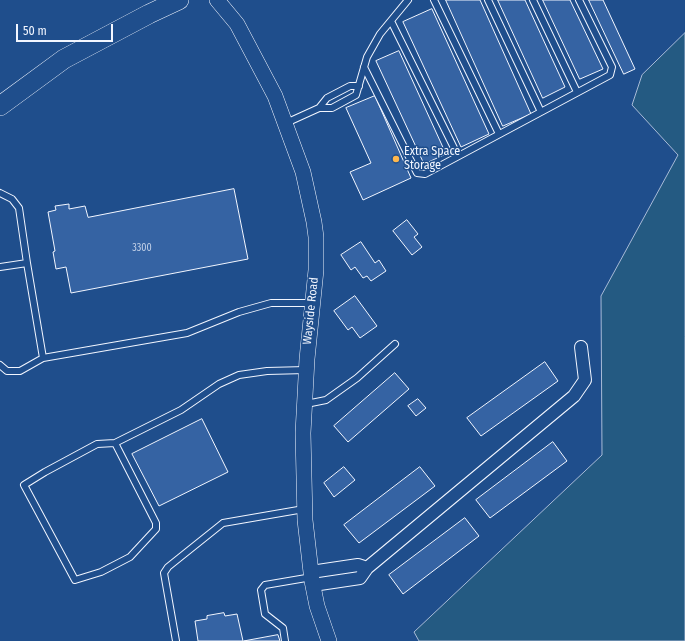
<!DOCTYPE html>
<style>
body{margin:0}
#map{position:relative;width:685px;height:641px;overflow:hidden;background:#1f4e8c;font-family:"Fira Sans Condensed",sans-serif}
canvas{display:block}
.scale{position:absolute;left:16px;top:24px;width:97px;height:18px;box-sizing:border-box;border:2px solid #f2f6ff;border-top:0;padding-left:5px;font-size:12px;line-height:14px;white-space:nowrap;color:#f2f6ff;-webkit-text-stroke:3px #1f4e8c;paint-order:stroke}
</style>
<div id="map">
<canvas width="685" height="641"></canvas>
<div class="scale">50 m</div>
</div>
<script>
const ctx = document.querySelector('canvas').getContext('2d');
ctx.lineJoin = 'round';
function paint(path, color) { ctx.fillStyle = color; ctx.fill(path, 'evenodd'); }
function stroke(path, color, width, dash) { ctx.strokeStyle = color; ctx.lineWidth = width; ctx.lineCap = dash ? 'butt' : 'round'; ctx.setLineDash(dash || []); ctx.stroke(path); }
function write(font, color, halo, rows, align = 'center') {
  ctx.font = font + ' "Fira Sans Condensed",sans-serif'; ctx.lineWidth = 3; ctx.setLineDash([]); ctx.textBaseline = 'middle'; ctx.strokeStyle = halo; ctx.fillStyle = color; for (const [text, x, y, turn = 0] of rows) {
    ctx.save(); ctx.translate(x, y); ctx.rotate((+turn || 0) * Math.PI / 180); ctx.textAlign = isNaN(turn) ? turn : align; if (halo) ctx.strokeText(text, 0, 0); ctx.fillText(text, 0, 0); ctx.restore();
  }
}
const green = new Path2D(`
 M 685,33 L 685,641 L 419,641 L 414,632 L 602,455 L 601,296 L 678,155 L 632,105 L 642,75 Z`);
paint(green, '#245a82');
stroke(green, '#a8bbd7', 1);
const building = new Path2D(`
 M 446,0 L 480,0 L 531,114 L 503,126 Z
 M 498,0 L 525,0 L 565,87 L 543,98 Z
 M 543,0 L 570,0 L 603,69 L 580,79 Z
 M 589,0 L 603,0 L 635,69 L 624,74 Z
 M 432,9 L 489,134 L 461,147 L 403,22 Z
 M 399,51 L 446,154 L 424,164 L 376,61 Z
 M 375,96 L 411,178 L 363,200 L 350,172 L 371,163 L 346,108 Z
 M 234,189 L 248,259 L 71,293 L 66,267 L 56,269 L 53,252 L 55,251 L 48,212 L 56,210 L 55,206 L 69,204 L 69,209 L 85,206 L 88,217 Z
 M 407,220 L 418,234 L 414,237 L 422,247 L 412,255 L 393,231 Z
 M 361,242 L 375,263 L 379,260 L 386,271 L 371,281 L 367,276 L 363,278 L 355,267 L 351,270 L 341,255 Z
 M 355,296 L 377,326 L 360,338 L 352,327 L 348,330 L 334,311 Z
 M 545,362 L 558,381 L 481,436 L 467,418 Z
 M 395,373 L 409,389 L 348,442 L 334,426 Z
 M 418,399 L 426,408 L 416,416 L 408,406 Z
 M 202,419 L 228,472 L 159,506 L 132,454 Z
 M 553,442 L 567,461 L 490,518 L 476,500 Z
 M 344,467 L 355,480 L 334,497 L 324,483 Z
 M 420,467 L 435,486 L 359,543 L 344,525 Z
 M 465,518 L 479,536 L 403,594 L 389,575 Z
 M 224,613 L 225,616 L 237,614 L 243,641 L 198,641 L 195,621 L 207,619 L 207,616 Z
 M 278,635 L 280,641 L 244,641 Z`);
paint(building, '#3563a3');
stroke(building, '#f2f6ff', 1);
const service = new Path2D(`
 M 434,0 L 499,134
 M 488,0 L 541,112
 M 533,0 L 577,92
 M 391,21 L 458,156
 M 364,67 L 417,173 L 425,174 L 610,75 L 612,67 L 579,0
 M 319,108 L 332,108 L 356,95 L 367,57 L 380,34 L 408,0
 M 286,123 L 319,108 L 327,98 L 350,86 L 359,86
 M 0,193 L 12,199 L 19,208 L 27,263
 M 0,267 L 27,263 L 43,358 L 187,333 L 239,312 L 271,303 L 312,303
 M 0,365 L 7,371 L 20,371 L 43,358
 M 306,404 L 326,400 L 357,378 L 395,344
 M 115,443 L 156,523 L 156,529 L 130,557 L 101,572 L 75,580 L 24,485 L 45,472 L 97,444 L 115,443 L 181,410 L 219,384 L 239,375 L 267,371 L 306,370
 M 176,641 L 164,573 L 168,567 L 223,523 L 304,509
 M 285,641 L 283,628 L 265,614 L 261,590 L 265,585 L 312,577`);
const minor = new Path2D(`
 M 367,568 L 574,396 L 585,380 L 581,347
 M 311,572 L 358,565 L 367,568 L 360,578 L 313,585`);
const tertiary = new Path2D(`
 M 217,0 L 237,24 L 275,96 L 303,172 L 314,222 L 316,237 L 316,270 L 307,359 L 303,433 L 305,520 L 312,581 L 317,606 L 329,641`);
const trunk = new Path2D(`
 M 0,106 L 64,59 L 149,14 L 179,0`);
stroke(service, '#f2f6ff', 8);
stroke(minor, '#f2f6ff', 14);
stroke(tertiary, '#f2f6ff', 16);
stroke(trunk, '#f2f6ff', 20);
stroke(service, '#1f4e8c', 6);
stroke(minor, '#1f4e8c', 12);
stroke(tertiary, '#1f4e8c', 15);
stroke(trunk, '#1f4e8c', 19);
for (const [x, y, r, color] of [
 [396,159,4,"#ffb74d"]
]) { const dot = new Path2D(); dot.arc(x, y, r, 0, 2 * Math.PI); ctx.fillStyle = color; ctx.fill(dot); stroke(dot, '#1f4e8c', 1.5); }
write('10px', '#c3d1e8', null, [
 ["3300",142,248]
]);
write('12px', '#f2f6ff', '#1f4e8c', [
 ["Extra Space",404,152],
 ["Storage",404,166]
], 'left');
write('12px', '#f2f6ff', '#1f4e8c', [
 ["Wayside Road",311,311,-84]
]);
</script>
